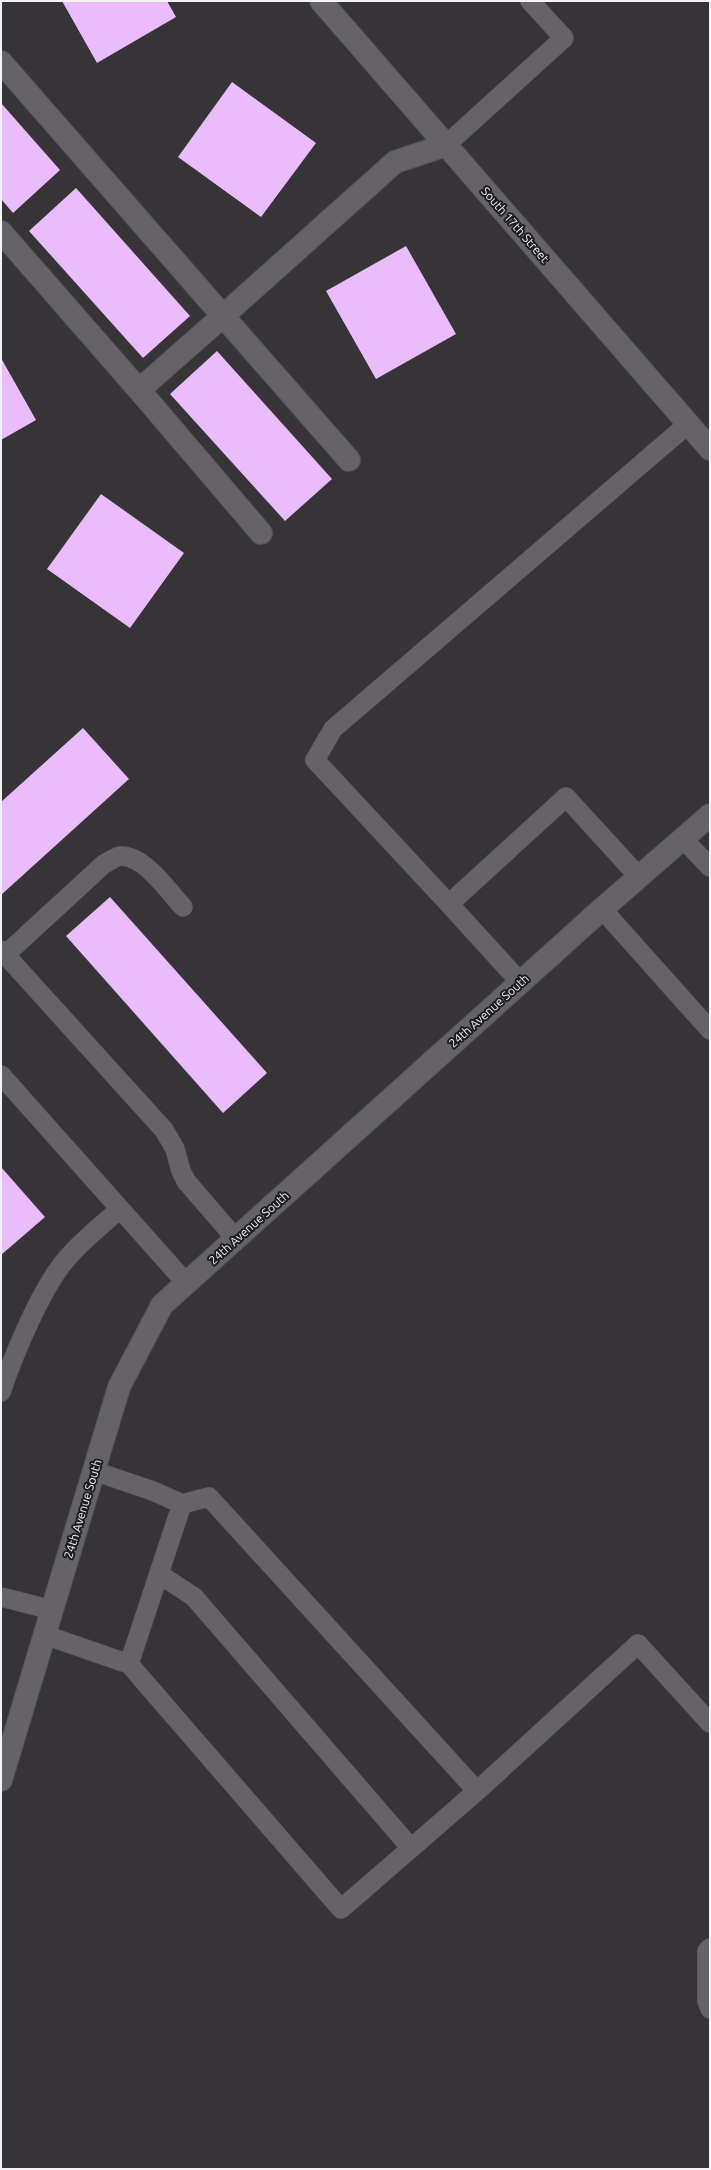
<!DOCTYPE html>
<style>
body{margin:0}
#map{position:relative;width:711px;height:2170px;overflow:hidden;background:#363437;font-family:Ubuntu,sans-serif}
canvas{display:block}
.frame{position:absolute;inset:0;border:2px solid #f4f3f5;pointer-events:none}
</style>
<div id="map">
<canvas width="711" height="2170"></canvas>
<div class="frame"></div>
</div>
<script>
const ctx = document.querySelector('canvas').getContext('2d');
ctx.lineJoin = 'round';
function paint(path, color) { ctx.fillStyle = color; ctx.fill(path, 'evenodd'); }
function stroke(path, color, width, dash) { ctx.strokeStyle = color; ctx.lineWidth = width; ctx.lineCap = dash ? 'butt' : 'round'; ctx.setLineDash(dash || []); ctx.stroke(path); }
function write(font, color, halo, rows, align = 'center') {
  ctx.font = font + ' Ubuntu,sans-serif'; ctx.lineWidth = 4; ctx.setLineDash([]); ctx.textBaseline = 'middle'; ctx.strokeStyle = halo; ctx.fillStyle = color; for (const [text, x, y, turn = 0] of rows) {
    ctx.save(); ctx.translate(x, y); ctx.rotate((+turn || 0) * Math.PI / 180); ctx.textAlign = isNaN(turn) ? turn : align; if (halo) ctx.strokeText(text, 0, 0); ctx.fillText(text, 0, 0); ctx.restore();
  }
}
paint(new Path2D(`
 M 62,1 L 167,1 L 176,17 L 97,63 Z
 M 232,82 L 316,143 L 261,217 L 178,157 Z
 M 1,103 L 60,170 L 13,213 L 1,199 Z
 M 76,188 L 190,316 L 143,358 L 29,231 Z
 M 406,246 L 456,334 L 376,379 L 326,291 Z
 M 217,351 L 332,479 L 285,521 L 170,394 Z
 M 1,358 L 36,420 L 1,440 Z
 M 101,494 L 184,553 L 130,628 L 47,569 Z
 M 83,728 L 129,779 L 1,895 L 1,802 Z
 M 110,897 L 267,1073 L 223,1113 L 66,936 Z
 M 1,1167 L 45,1217 L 1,1255 Z`), '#eabcfb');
const lane = new Path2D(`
 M 446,145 L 564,38 L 530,1
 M 683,839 L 710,867
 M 639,877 L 566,797 L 449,904 L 315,760 L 333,729 L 688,424
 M 449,904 L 521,983
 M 602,909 L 710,1030
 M 1,950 L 164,1130 L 175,1149 L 181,1171 L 186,1181 L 236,1239
 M 5,955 L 104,864 C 109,862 116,856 121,856 C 145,856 168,891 183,907
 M 1,1075 L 187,1284
 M 1,1392 C 14,1354 43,1283 70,1255 C 85,1238 103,1224 120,1209
 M 159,1574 L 194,1597 L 411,1848
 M 1,1597 L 52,1610
 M 45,1635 L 129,1664 L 341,1909 L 477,1791 L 209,1497 L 182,1504 L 153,1491 L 94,1471
 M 129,1664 L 182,1504
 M 477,1791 L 638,1644 L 710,1723
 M 710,1948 L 707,1951 L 707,2001 L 710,2009`);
const street = new Path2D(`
 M 321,1 L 710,449
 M 1,62 L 223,316 L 139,390 L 261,533
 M 1,232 L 139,390
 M 349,460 L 223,316 L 395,162 L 446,145
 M 1,1780 L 119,1387 L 162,1305 L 602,909 L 710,815`);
stroke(lane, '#515052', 20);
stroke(street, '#515052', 24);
stroke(lane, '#656366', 19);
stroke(street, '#656366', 22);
write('12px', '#f4f3f5', '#1d1c1e', [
 ["South 17th Street",515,225,49],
 ["24th Avenue South",489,1011,-42],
 ["24th Avenue South",249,1228,-42],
 ["24th Avenue South",83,1509,-73]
]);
</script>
